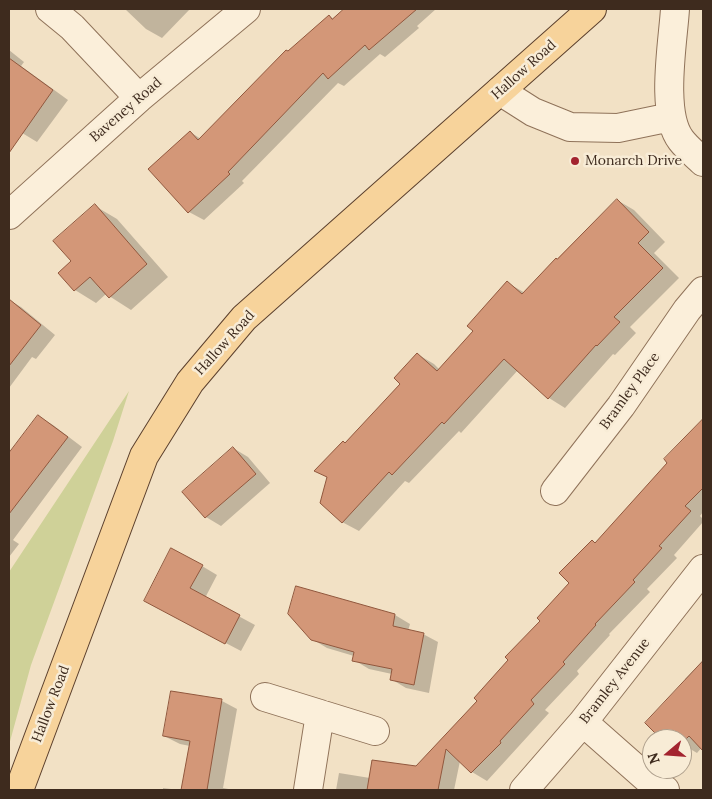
<!DOCTYPE html>
<style>
body{margin:0}
#map{position:relative;width:712px;height:799px;overflow:hidden;background:#f2e1c5;font-family:Lora,serif}
canvas{display:block}
.frame{position:absolute;inset:0;border:10px solid #3e2b1e;pointer-events:none}
.north{position:absolute;left:642px;top:729px;width:50px;height:50px;box-sizing:border-box;background:#f8ecd6;border:1px solid #ae9f8c;border-radius:50%;rotate:252deg;font-size:14px;font-weight:700;line-height:20px;text-align:center;color:#3e2b1e}
.north::after{content:'';display:block;margin:auto;width:18px;height:22px;background:#a3242f;clip-path:polygon(50% 0,100% 100%,50% 72%,0 100%)}
</style>
<div id="map">
<canvas width="712" height="799"></canvas>
<div class="frame"></div>
<div class="north">N</div>
</div>
<script>
const ctx = document.querySelector('canvas').getContext('2d');
ctx.lineJoin = 'round';
function paint(path, color) { ctx.fillStyle = color; ctx.fill(path, 'evenodd'); }
function stroke(path, color, width, dash) { ctx.strokeStyle = color; ctx.lineWidth = width; ctx.lineCap = dash ? 'butt' : 'round'; ctx.setLineDash(dash || []); ctx.stroke(path); }
function write(font, color, halo, rows, align = 'center') {
  ctx.font = font + ' Lora,serif'; ctx.lineWidth = 5; ctx.setLineDash([]); ctx.textBaseline = 'middle'; ctx.strokeStyle = halo; ctx.fillStyle = color; for (const [text, x, y, turn = 0] of rows) {
    ctx.save(); ctx.translate(x, y); ctx.rotate((+turn || 0) * Math.PI / 180); ctx.textAlign = isNaN(turn) ? turn : align; if (halo) ctx.strokeText(text, 0, 0); ctx.fillText(text, 0, 0); ctx.restore();
  }
}
paint(new Path2D(`
 M 129,391 L 113,441 L 31,665 L 9,745 L 9,572 Z`), '#cfd198');
paint(new Path2D(`
 M 125,9 L 190,9 L 162,38 L 146,29 Z
 M 346,9 L 436,9 L 417,26 L 419,28 L 385,57 L 380,54 L 344,86 L 338,83 L 242,181 L 244,183 L 204,220 L 189,212 L 190,132 L 201,139 L 289,53 L 329,16 L 334,19 Z
 M 9,50 L 24,62 L 21,66 L 68,100 L 37,142 L 9,125 Z
 M 617,200 L 634,210 L 665,242 L 654,253 L 679,278 L 630,327 L 636,333 L 615,355 L 613,354 L 565,408 L 549,398 L 518,370 L 461,433 L 459,431 L 409,483 L 405,481 L 359,531 L 342,522 L 328,478 L 316,471 L 345,444 L 402,384 L 417,354 L 434,364 L 440,370 L 475,331 L 508,283 L 525,293 Z
 M 95,206 L 117,219 L 168,277 L 131,310 L 106,294 L 96,303 L 75,290 L 73,261 Z
 M 9,300 L 21,307 L 55,335 L 36,359 L 32,357 L 9,388 Z
 M 38,416 L 53,425 L 82,447 L 13,540 L 19,544 L 9,557 L 9,463 L 11,460 L 9,456 Z
 M 703,421 L 703,512 L 700,516 L 703,519 L 703,522 L 674,555 L 677,558 L 647,589 L 650,592 L 609,634 L 610,635 L 577,671 L 579,674 L 545,710 L 549,713 L 487,781 L 472,772 L 460,761 L 454,790 L 336,790 L 339,773 L 370,778 L 416,767 L 479,701 L 571,582 L 596,544 L 669,463 L 665,459 Z
 M 233,448 L 248,457 L 270,483 L 221,526 L 206,517 L 184,492 Z
 M 202,566 L 217,575 L 205,598 L 255,625 L 241,651 L 161,609 Z
 M 395,615 L 410,624 L 408,631 L 423,634 L 438,642 L 429,693 L 406,688 L 391,679 L 392,674 L 369,669 L 354,660 L 354,656 L 327,648 L 312,639 Z
 M 703,661 L 703,746 L 697,753 L 682,744 L 682,739 L 664,739 L 686,681 L 685,679 Z
 M 222,701 L 237,709 L 223,788 L 234,790 L 182,790 L 190,746 L 180,744 L 164,736 Z
 M 163,788 L 179,790 L 163,790 Z`), '#0003');
const building = new Path2D(`
 M 344,9 L 417,9 L 369,50 L 365,45 L 328,79 L 323,73 L 228,172 L 230,174 L 188,213 L 148,169 L 190,131 L 198,140 L 286,50 L 288,51 L 329,15 L 332,19 Z
 M 9,58 L 53,90 L 9,153 Z
 M 617,199 L 649,232 L 638,243 L 663,268 L 614,317 L 620,322 L 597,346 L 596,345 L 548,399 L 504,359 L 444,424 L 442,422 L 392,475 L 389,472 L 342,523 L 320,503 L 327,477 L 314,471 L 343,441 L 345,443 L 400,384 L 394,378 L 417,353 L 437,371 L 473,331 L 467,326 L 507,281 L 522,294 L 556,258 L 557,259 Z
 M 95,204 L 147,264 L 109,298 L 90,277 L 74,291 L 58,273 L 71,261 L 53,241 Z
 M 9,299 L 41,325 L 9,366 Z
 M 38,415 L 68,437 L 9,514 L 9,453 Z
 M 703,419 L 703,488 L 685,506 L 691,511 L 659,546 L 662,548 L 633,580 L 635,582 L 595,624 L 596,625 L 563,662 L 565,664 L 531,700 L 534,704 L 500,741 L 501,743 L 471,773 L 446,749 L 438,790 L 367,790 L 372,760 L 416,766 L 477,701 L 474,698 L 508,660 L 505,657 L 540,621 L 537,618 L 569,583 L 559,573 L 592,540 L 595,543 L 667,463 L 664,459 Z
 M 233,447 L 256,474 L 205,518 L 182,492 Z
 M 171,548 L 203,565 L 190,588 L 240,615 L 225,644 L 144,601 Z
 M 296,586 L 395,614 L 393,626 L 424,633 L 414,685 L 390,680 L 392,669 L 352,661 L 354,652 L 311,640 L 288,614 Z
 M 703,661 L 703,751 L 689,736 L 686,739 L 661,739 L 645,723 Z
 M 171,691 L 222,699 L 207,790 L 181,790 L 190,741 L 163,736 Z`);
paint(building, '#d39778');
stroke(building, '#90573d', 1);
const minor = new Path2D(`
 M 50,9 L 72,27 L 139,98
 M 675,9 C 673,42 660,113 681,140 C 687,148 696,155 703,162
 M 500,91 L 533,112 L 570,127 L 618,128 L 671,117
 M 9,215 L 139,98 L 246,9
 M 555,491 L 621,406 L 687,310 L 703,291
 M 265,697 L 375,731
 M 583,722 L 651,782 L 665,790
 M 308,790 L 320,714
 M 524,790 L 583,722 L 703,569`);
const major = new Path2D(`
 M 19,790 L 144,456 L 190,382 L 244,318 L 592,9`);
stroke(minor, '#8f7259', 30);
stroke(major, '#5c402d', 30);
stroke(minor, '#fbefda', 28);
stroke(major, '#f7d39b', 28);
for (const [x, y, r, color] of [
 [575,161,5,"#a3242f"]
]) { const dot = new Path2D(); dot.arc(x, y, r, 0, 2 * Math.PI); ctx.fillStyle = color; ctx.fill(dot); stroke(dot, '#f8ecd6', 2); }
write('14px', '#3e2b1e', '#f8ecd6', [
 ["Hallow Road",524,70,-42],
 ["Baveney Road",126,110,-41],
 ["Hallow Road",225,343,-48],
 ["Bramley Place",630,391,-54],
 ["Bramley Avenue",615,681,-52],
 ["Hallow Road",51,704,-69]
]);
write('14px', '#3e2b1e', '#f8ecd6', [
 ["Monarch Drive",585,161]
], 'left');
</script>
